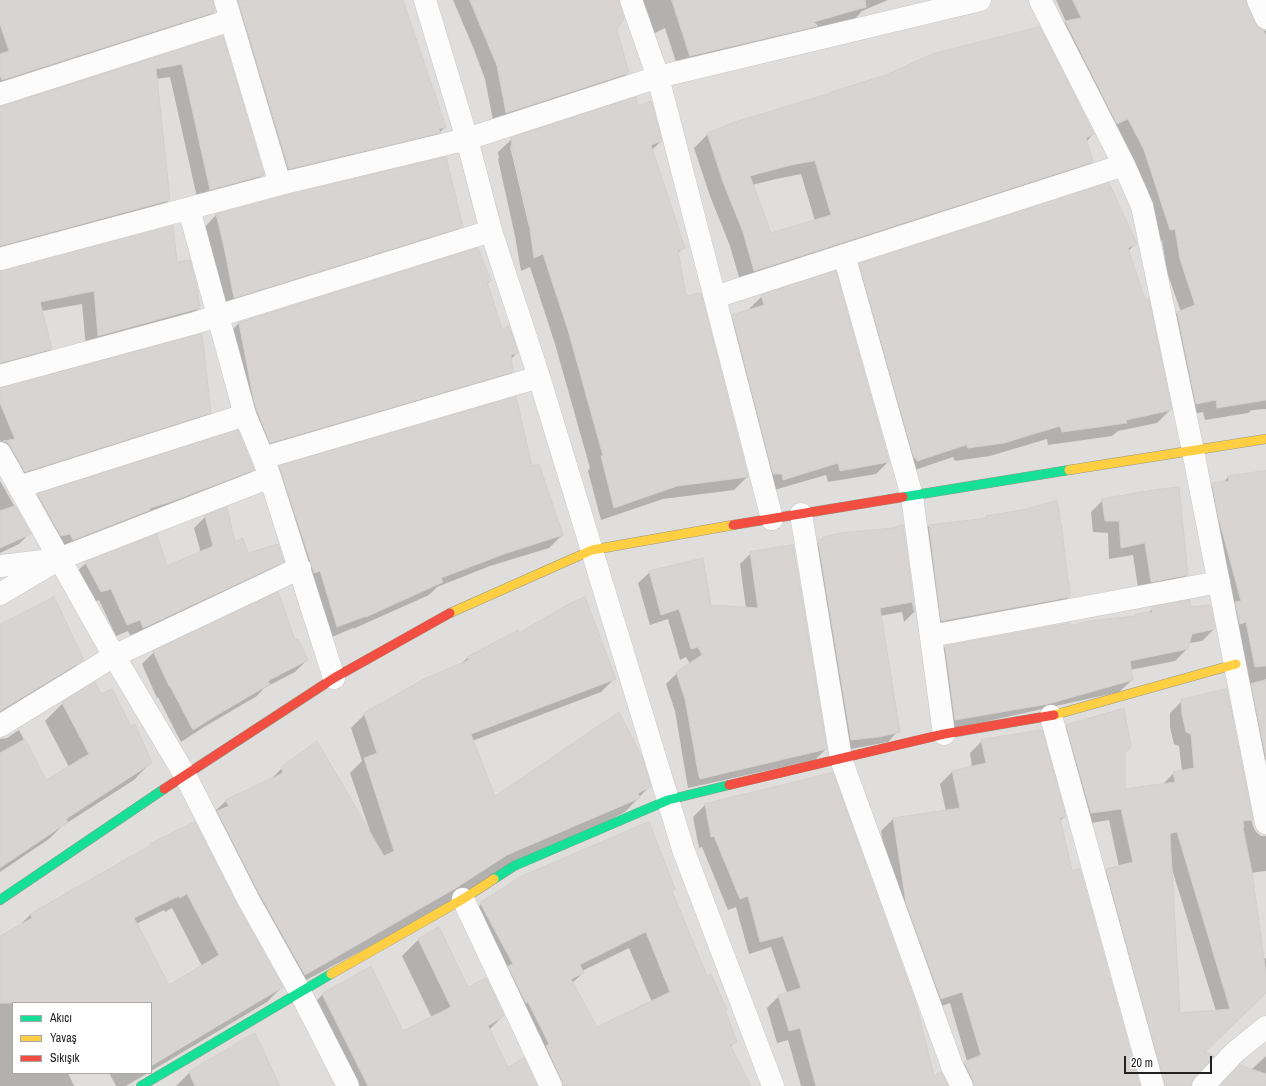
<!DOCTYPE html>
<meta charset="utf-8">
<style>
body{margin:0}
#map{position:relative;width:1266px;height:1086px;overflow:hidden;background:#f0eeeb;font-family:"Archivo Narrow",sans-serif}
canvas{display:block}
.legend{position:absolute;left:12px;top:1002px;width:140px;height:72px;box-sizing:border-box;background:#fff;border:1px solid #a7a7a7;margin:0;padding:5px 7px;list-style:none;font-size:12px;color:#222}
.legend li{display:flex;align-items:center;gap:8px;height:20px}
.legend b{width:20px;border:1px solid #a7a7a7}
.scale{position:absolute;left:1124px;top:1056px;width:88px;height:18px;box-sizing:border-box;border:2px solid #222;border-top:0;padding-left:5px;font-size:12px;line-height:14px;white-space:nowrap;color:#222;-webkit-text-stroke:3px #fff;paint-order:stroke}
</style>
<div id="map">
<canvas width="1266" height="1086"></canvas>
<ul class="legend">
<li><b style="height:5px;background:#16e098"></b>Akıcı</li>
<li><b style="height:5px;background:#ffcf43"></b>Yavaş</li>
<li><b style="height:5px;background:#f24e42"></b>Sıkışık</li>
</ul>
<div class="scale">20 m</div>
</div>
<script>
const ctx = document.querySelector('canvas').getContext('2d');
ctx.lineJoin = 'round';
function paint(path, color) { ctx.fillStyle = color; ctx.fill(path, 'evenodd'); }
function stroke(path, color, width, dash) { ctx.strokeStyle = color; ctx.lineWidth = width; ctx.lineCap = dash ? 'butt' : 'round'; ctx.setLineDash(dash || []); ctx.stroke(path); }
paint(new Path2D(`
 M 0,0 L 1266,0 L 1266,1086 L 0,1086 ZM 13,1003 L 151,1003 L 151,1073 L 13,1073 Z`), '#dfdedc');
paint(new Path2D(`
 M 0,0 L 402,0 L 445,127 L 432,140 L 276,181 L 221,3 L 214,0 L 212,0 L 214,12 L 202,24 L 0,89 Z
 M 453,0 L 619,0 L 616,30 L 628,73 L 616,85 L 494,125 L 485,79 L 473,47 Z
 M 641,0 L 888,0 L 862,11 L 855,19 L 678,68 L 665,28 L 651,35 Z
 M 1056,0 L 1245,0 L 1246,5 L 1258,29 L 1266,31 L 1266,409 L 1252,410 L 1248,413 L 1205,420 L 1203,412 L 1184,416 L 1165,325 L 1177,313 L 1181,312 L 1167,272 L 1162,240 L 1158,242 L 1053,35 L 1066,22 Z
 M 222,37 L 263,175 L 250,188 L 198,202 L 170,77 L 156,79 L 169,200 L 156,213 L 0,255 L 0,107 Z
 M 638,107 L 661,141 L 652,150 L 683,248 L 677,254 L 685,297 L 747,477 L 734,490 L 663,499 L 601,520 L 588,471 L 590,468 L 555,344 L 530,267 L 521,271 L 515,236 L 498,159 L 499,158 L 498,152 L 512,139 ZM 510,146 L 512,146 L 531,227 L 529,227 Z
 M 708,134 L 1093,134 L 1086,142 L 1092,162 L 1078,175 L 741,284 L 730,246 L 710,196 L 694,148 ZM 801,174 L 815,221 L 770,234 L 752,185 L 776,179 Z
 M 283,197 L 461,226 L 447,241 L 219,312 L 202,230 L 216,215 Z
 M 1136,244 L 1128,251 L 1171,409 L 1157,423 L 1118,431 L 1112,436 L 1048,445 L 1047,439 L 990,456 L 955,461 L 953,457 L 903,474 L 847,278 L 860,264 Z
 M 477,249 L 490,281 L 487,284 L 501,330 L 517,353 L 511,359 L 512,371 L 501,382 L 259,453 L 228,334 L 239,323 Z
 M 176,263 L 199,308 L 186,321 L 86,348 L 82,304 L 42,311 L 51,349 L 38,361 L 0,372 L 0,272 Z
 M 762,296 L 888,462 L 876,474 L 828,482 L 826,475 L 771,491 L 721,328 L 733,316 L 750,311 L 750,308 Z
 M 0,389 L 210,412 L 199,423 L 14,482 L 0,440 Z
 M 280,467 L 531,468 L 562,535 L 549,548 L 490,566 L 437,587 L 429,595 L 353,629 L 353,628 L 325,640 L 267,480 Z
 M 253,470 L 241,482 L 61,551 L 26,507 L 38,495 Z
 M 1266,472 L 1266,760 L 1253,763 L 1201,496 L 1213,484 L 1223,483 L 1228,477 Z
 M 0,481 L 30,533 L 19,544 L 0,553 Z
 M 1103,500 L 1187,575 L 1175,587 L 1139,594 L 1133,555 L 1109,559 L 1108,533 L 1093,532 L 1091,512 Z
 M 205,517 L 247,554 L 283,562 L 271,573 L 132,639 L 128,631 L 116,636 L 99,600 L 90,603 L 74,574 L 86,563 L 166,568 L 201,553 L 194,528 Z
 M 987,517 L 1069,597 L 1058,608 L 931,631 L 918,537 L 929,526 L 984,519 Z
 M 902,527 L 914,612 L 904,622 L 902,612 L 880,616 L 898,731 L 888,742 L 840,751 L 808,552 L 823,538 Z
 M 751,553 L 826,749 L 815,760 L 688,788 L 675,711 L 666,684 L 677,673 L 690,664 L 686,657 L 680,660 L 668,619 L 650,625 L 638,583 L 650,572 L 710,606 L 746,609 L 740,564 Z
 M 1153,608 L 1190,608 L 1214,629 L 1202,641 L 1189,643 L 1187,649 L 1175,661 L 1130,670 L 1132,680 L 1119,692 L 943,731 L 933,659 L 945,647 L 1133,618 L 1135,615 L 1147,614 Z
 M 0,627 L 83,659 L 65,677 L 0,717 Z
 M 517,631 L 518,635 L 615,678 L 601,692 L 472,741 L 494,798 L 650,786 L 625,812 L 291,988 L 212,814 L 226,801 L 270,780 L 282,768 L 370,831 L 350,773 L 362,761 L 351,728 L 365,714 L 460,665 L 467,658 Z
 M 294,641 L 307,660 L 295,672 L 264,688 L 257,696 L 204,727 L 181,742 L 158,697 L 157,698 L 142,664 L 154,652 Z
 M 95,684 L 100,696 L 130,728 L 151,762 L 134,780 L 62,826 L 49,839 L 0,872 L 0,739 L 7,738 L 19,730 L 46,782 L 69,767 L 45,721 L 62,704 Z
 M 1182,701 L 1249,808 L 1253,826 L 1256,832 L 1261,836 L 1266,836 L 1266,871 L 1250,873 L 1263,960 L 1266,958 L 1266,992 L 1203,1053 L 1190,1086 L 1151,1086 L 1095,882 L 1107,870 L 1119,867 L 1109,820 L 1079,825 L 1055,738 L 1067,726 L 1124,753 L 1124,791 L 1162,785 L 1174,773 L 1182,771 L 1179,746 L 1174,744 L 1170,727 L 1170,713 ZM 1171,866 L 1216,1011 L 1179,1014 Z
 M 982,741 L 1065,816 L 1060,821 L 1071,873 L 1139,1086 L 958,1086 L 953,1075 L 967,1061 L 950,1003 L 929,1011 L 895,915 L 881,831 L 893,819 L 946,811 L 940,784 L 952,772 L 972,767 L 970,753 Z
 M 705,805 L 934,1077 L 947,1086 L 801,1086 L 788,1040 L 777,1043 L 767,1008 L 779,996 L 787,993 L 771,947 L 749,954 L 736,907 L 728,910 L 702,847 L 699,848 L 693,817 Z
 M 151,845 L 236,905 L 282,987 L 267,1002 L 151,1071 L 151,1003 L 13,1003 L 13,1073 L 68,1073 L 74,1086 L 0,1086 L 0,937 L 19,926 L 30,915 L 147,849 ZM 172,908 L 202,966 L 169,987 L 136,924 L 164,910 L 165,912 Z
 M 674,889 L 671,892 L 707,977 L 726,1009 L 724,1011 L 736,1041 L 730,1047 L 747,1086 L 541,1086 L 465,920 L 481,904 ZM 629,948 L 652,1002 L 596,1029 L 572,983 L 583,973 L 582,971 Z
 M 438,929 L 468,988 L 503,1016 L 489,1030 L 508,1068 L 536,1086 L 344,1086 L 307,1011 L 323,994 L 403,1032 L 432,1018 L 402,956 L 418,940 Z
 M 255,1034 L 279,1086 L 176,1086 L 189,1073 Z
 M 1266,1056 L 1266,1086 L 1221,1086 L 1251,1070 Z
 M 109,1073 L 148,1073 L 126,1086 L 116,1086 Z`), '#0003');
const building = new Path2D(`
 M 0,0 L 213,0 L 215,12 L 2,80 L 0,75 L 0,54 L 9,51 L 0,24 Z
 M 238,0 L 403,0 L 446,127 L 439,129 L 440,133 L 289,169 Z
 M 470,0 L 619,0 L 624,19 L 617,30 L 629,73 L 506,113 L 497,66 Z
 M 672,0 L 865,0 L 866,7 L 814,22 L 818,26 L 690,56 Z
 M 1073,0 L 1246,0 L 1247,5 L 1255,23 L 1258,28 L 1263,30 L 1266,36 L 1266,400 L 1217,408 L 1216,400 L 1196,404 L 1177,312 L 1195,305 L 1180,259 L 1175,229 L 1170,230 L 1144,150 L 1128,119 L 1117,124 L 1065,21 L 1081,18 Z
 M 1040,27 L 1094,134 L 1086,138 L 1093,162 L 754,271 L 743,232 L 723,182 L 707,133 L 735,122 L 831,93 L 831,92 L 886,75 L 932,54 ZM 815,161 L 831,215 L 771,233 L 750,176 L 791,165 Z
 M 223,36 L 264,175 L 210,190 L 182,64 L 156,69 L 170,200 L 0,246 L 0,107 Z
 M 636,97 L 638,106 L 651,101 L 662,141 L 651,145 L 685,248 L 678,251 L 686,296 L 701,293 L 748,477 L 677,486 L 614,508 L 601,456 L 603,456 L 568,330 L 543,254 L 534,258 L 529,222 L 511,145 L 512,144 L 511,138 Z
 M 446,157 L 463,227 L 234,298 L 224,247 L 216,214 L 283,196 Z
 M 1109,183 L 1137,244 L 1128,248 L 1145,299 L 1149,299 L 1172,410 L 1126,420 L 1127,423 L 1062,432 L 1060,426 L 1004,443 L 968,448 L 966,445 L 917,461 L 915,457 L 914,458 L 859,264 Z
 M 173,226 L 177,262 L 190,260 L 197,288 L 200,308 L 98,336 L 94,291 L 40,302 L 52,349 L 0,363 L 0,271 Z
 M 478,248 L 491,281 L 487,282 L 502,329 L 509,326 L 518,353 L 511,355 L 513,372 L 270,443 L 257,411 L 253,397 L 239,323 Z
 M 836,271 L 889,462 L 840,471 L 838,463 L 783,480 L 782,474 L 773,474 L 732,315 L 764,305 L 761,295 Z
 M 202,334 L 211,413 L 25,472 L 11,447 L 7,442 L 3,441 L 15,439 L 0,403 L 0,388 Z
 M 516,397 L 532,466 L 539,464 L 563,535 L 504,554 L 441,578 L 443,582 L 366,617 L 366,616 L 337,627 L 320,571 L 314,573 L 311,563 L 279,466 Z
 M 238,430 L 254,470 L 170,502 L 150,508 L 150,510 L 73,540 L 70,534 L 61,536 L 37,494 Z
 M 1266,471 L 1266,666 L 1255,667 L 1246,622 L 1240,624 L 1235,602 L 1241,601 L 1218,516 L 1212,483 L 1229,481 L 1228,476 Z
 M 1179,487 L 1188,575 L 1151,582 L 1145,543 L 1121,548 L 1119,521 L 1105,521 L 1102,499 L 1141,492 Z
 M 1057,501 L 1062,530 L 1068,581 L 1069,581 L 1070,597 L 941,621 L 929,525 L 987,518 L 986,516 L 1022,510 Z
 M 15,506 L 31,534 L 0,548 L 0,511 Z
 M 227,507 L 235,542 L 243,538 L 248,553 L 278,544 L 284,562 L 143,628 L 140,620 L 127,625 L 111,589 L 101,592 L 85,562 L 157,534 L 167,566 L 213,546 L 205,516 Z
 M 903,525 L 915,613 L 912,602 L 880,608 L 900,732 L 879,737 L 851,740 L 818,540 L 823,539 L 823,537 L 841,533 L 893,528 Z
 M 793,545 L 827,749 L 700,779 L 700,777 L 699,777 L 685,699 L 676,672 L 702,655 L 698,647 L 691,649 L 679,609 L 661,615 L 649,571 L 703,558 L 711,605 L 758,608 L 750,552 Z
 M 278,592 L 295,640 L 298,639 L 308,660 L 268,681 L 270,684 L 217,715 L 193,730 L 170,686 L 169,686 L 153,651 Z
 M 54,597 L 84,660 L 0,711 L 0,625 Z
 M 585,597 L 616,679 L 471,734 L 495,796 L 619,712 L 643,759 L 651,787 L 638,793 L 640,798 L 507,855 L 456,888 L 305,975 L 259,893 L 217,811 L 229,806 L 225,800 L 283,773 L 281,767 L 317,741 L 384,856 L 394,851 L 364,758 L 377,753 L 364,713 L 424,679 L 469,660 L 467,657 L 518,630 L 519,633 L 567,605 Z
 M 1190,600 L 1191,607 L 1210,605 L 1215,629 L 1192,634 L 1188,649 L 1130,661 L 1133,680 L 1048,704 L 955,720 L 945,646 L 1070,623 L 1070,626 L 1089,621 L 1135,616 L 1135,614 L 1152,612 L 1152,607 Z
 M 1266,680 L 1266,758 L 1251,684 Z
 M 95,682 L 101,694 L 112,689 L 131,727 L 135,724 L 152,763 L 66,819 L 68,822 L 0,868 L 0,753 L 25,739 L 46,780 L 89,754 L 62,703 Z
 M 1227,689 L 1253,820 L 1243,821 L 1244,827 L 1243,828 L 1252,872 L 1266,973 L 1266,993 L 1205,1052 L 1214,1056 L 1194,1077 L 1191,1083 L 1191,1086 L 1165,1086 L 1106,869 L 1133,862 L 1121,809 L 1091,813 L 1066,725 L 1124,708 L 1131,747 L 1125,753 L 1125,789 L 1175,782 L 1173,772 L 1194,768 L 1191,734 L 1186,732 L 1182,714 L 1181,700 ZM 1177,832 L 1230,1009 L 1180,1013 L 1170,834 Z
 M 1042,730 L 1066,817 L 1060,818 L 1072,871 L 1080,869 L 1140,1086 L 974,1086 L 973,1080 L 964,1062 L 981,1055 L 962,992 L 941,999 L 906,903 L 893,818 L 960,808 L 952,771 L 986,763 L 981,740 Z
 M 833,773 L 917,1007 L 934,1076 L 941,1072 L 948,1086 L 816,1086 L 800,1028 L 789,1031 L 778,995 L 801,988 L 783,936 L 760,942 L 748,896 L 740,899 L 714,836 L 711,837 L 705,804 Z
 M 195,822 L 237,905 L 283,987 L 151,1066 L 151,1003 L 0,1003 L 0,936 L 32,918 L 30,914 L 151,845 L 150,844 ZM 187,894 L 219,955 L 169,985 L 134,918 L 179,896 L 180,898 Z
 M 649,822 L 675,889 L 672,891 L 707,976 L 711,974 L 727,1010 L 725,1010 L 737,1042 L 730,1045 L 751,1086 L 563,1086 L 562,1081 L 546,1046 L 549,1044 L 528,1002 L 526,1003 L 508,966 L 513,964 L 480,903 L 520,877 ZM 646,932 L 670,992 L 597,1027 L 571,979 L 584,973 L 580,965 Z
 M 439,927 L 468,987 L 486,978 L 504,1016 L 488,1026 L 508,1067 L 524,1058 L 537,1086 L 368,1086 L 322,994 L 371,966 L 403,1031 L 451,1007 L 418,939 Z
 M 255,1033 L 280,1086 L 195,1086 L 189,1072 Z
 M 1240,1065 L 1266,1074 L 1266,1086 L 1220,1086 Z`);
paint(building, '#d7d4d2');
stroke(building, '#d3d0cc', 1);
const street = new Path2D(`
 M 225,0 L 280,184
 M 425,0 L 467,139 L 491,231 L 539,377 L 683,849 L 773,1086
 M 631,0 L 658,77 L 772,519
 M 1040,0 L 1124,165 L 1142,206 L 1193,451 L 1266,823
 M 1258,0 L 1266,18
 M 0,94 L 231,20
 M 189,209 L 245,415 L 263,458 L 270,477 L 334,678
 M 844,255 L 912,496 L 944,734
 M 0,259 L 280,184 L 467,139 L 658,77 L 980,0
 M 715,297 L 1124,165
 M 0,376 L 195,323 L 491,231
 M 0,453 L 114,656 L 185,775 L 248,899 L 300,992 L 348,1086
 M 263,458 L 539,377
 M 19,487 L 245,415
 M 801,514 L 841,759 L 952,1066 L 962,1086
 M 0,566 L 52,560
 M 0,594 L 59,559 L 270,477
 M 931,636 L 1219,582
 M 1051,716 L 1153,1086
 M 0,726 L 114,656 L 300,568
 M 463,899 L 551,1086
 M 1203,1086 L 1235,1052 L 1266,1027`);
const fast = new Path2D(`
 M 903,497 L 1069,470
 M 494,879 L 514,866 L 668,800 L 729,785
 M 0,900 L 164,789
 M 141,1086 L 331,974`);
const slow = new Path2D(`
 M 1069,470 L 1266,439
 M 450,613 L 592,550 L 733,525
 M 1054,715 L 1236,664
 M 331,974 L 463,899 L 494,879`);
const jam = new Path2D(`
 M 733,525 L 903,497
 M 729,785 L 944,734 L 1054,715
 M 164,789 L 334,678 L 450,613`);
stroke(street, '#c9c8c7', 23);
stroke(fast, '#999a82', 10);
stroke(slow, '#999a82', 10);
stroke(jam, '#999a82', 10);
stroke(street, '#fdfcfc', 22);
stroke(fast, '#16e098', 9);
stroke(slow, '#ffcf43', 9);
stroke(jam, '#f24e42', 9);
</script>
